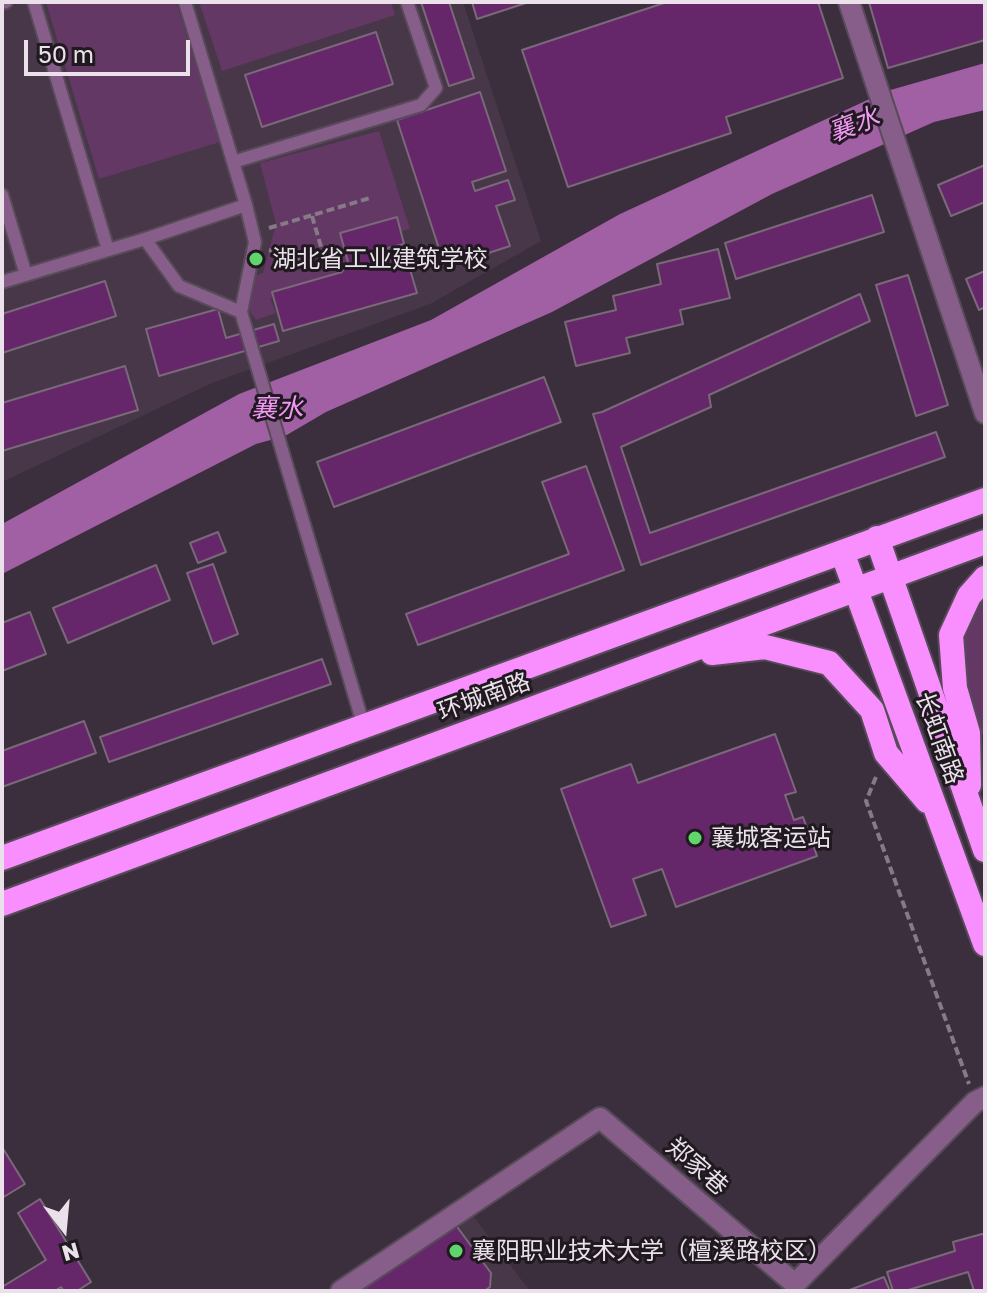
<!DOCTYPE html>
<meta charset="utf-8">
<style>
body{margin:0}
#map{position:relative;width:987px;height:1293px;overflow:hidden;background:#3c2f3d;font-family:"Golos Text",sans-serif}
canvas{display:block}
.frame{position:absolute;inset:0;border:4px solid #eae1ea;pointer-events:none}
.north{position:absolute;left:24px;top:1189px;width:80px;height:80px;-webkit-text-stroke:6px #201920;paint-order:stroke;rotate:164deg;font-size:22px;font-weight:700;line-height:32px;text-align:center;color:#eae1ea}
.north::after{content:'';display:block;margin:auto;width:28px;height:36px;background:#eae1ea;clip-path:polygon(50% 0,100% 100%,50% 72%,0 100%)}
.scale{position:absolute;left:24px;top:40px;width:166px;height:36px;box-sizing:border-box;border:4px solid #eae1ea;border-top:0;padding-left:10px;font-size:24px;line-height:28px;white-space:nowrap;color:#eae1ea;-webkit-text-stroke:6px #201920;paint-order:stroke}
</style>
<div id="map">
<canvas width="987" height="1293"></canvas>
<div class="frame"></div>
<div class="north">N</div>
<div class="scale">50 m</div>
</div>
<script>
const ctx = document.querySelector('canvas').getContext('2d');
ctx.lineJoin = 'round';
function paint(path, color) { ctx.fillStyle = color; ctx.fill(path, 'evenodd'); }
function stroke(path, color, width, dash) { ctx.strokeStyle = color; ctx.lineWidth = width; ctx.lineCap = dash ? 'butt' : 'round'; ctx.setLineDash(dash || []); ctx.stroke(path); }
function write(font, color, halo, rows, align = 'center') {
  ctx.font = font + ' "Golos Text","Noto Sans SC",sans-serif'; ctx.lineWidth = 6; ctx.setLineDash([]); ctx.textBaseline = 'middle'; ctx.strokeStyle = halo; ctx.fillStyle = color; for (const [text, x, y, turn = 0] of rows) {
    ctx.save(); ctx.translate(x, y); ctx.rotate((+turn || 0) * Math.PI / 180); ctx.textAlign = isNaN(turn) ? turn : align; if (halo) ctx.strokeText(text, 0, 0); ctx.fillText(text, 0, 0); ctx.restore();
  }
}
paint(new Path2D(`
 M 2,2 L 463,2 L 541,241 L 430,304 L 212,383 L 2,482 Z
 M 470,1212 L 530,1291 L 354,1291 Z`), '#483649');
paint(new Path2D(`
 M 46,2 L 176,2 L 220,142 L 99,179 Z
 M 199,2 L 391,2 L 395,15 L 222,71 Z
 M 379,131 L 410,229 L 350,244 L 355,261 L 345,277 L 270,298 L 276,313 L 256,320 L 237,294 L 240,281 L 263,273 L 276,224 L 260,163 Z
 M 985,578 L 985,739 L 955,688 L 969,596 Z`), '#633865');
paint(new Path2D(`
 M 985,63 L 985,110 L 934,122 L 772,194 L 552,312 L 326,412 L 285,436 L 256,444 L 2,574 L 2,524 L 239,394 L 431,320 L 620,214 L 887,91 Z`), '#a15fa4');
const building = new Path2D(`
 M 421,2 L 449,2 L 474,78 L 449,86 Z
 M 472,2 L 529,2 L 477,19 Z
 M 667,2 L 818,2 L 843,78 L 726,117 L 731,133 L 568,187 L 522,50 Z
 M 869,2 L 985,2 L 985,40 L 888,68 Z
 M 376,32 L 393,84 L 262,127 L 245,75 Z
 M 480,92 L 506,171 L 472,182 L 475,191 L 508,180 L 515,200 L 496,206 L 510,246 L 445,267 L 397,120 Z
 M 985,165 L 985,202 L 951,216 L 938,185 Z
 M 872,195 L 884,232 L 736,279 L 725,243 Z
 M 397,217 L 404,244 L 388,248 L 391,260 L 406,256 L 417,293 L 283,331 L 272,292 L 342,272 L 348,262 L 340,233 Z
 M 718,249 L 730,298 L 680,310 L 683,324 L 626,338 L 630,353 L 576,366 L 565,322 L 616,310 L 613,296 L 661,284 L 657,264 Z
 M 985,271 L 985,307 L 979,310 L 966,279 Z
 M 908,275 L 948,405 L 916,416 L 876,285 Z
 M 105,281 L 116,316 L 2,353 L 2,314 Z
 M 860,294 L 870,321 L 709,395 L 711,407 L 621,447 L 650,533 L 936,432 L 945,457 L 641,565 L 593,414 L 602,412 Z
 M 218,309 L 226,338 L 274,324 L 279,341 L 159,376 L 146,329 Z
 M 125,366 L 138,410 L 2,451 L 2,403 Z
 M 544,377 L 561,422 L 334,507 L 317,462 Z
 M 586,466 L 624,570 L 418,645 L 406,614 L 569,554 L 542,482 Z
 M 218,532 L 226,552 L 198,563 L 190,543 Z
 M 213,564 L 238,634 L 213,644 L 187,573 Z
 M 156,565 L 170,600 L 68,643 L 53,608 Z
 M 30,612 L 46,654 L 2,671 L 2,623 Z
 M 322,659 L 331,684 L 109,762 L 100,737 Z
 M 84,721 L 96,753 L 2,787 L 2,751 Z
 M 775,734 L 796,792 L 785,795 L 794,820 L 803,817 L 817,856 L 676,907 L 662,869 L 633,879 L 646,915 L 611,927 L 561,789 L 631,764 L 638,783 Z
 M 2,1147 L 25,1184 L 2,1198 Z
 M 40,1199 L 91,1282 L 77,1291 L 64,1291 L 61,1287 L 55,1291 L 2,1291 L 2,1287 L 46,1260 L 18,1213 Z
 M 455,1224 L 491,1273 L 490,1287 L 484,1291 L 361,1291 Z
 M 982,1234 L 985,1235 L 985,1291 L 974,1291 L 968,1272 L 905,1291 L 893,1291 L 887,1272 L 955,1251 L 953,1242 Z
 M 884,1277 L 890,1291 L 847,1291 Z`);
paint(building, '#66276a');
stroke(building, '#796979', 2);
const lane = new Path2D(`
 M 34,2 L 108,250
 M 185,2 L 246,205
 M 2,3 L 6,2
 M 233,162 L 421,105 L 436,88 L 407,2
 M 2,195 L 26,275
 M 2,282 L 145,239
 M 241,312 L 179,286 L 145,239 L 246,205 L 255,242 L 241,312 L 364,727`);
const street = new Path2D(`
 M 849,2 L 985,413
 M 341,1291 L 600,1118 L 795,1284 L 975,1102 L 985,1097`);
const highway = new Path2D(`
 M 877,538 L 985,850
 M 842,552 L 985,944
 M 712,653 L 765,647 L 829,663 L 872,710 L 886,753 L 927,801
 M 969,785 L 968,733 L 955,688 L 951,635 L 969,596 L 985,578
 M 2,858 L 985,500
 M 2,904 L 985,542`);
stroke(lane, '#584b59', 16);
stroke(street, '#584b59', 24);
stroke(highway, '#584b59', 28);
stroke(new Path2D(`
 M 312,216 L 327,267
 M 269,228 L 370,198
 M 269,250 L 332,268
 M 876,777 L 866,801 L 969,1084`), '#867a86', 4, [8, 4]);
stroke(lane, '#875d89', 12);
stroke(street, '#875d89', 20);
stroke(highway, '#f98ffe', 24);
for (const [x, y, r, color] of [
 [256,259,8,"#5fd56b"],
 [695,838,8,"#5fd56b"],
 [456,1251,8,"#5fd56b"]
]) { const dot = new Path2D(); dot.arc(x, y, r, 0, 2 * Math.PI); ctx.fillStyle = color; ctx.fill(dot); stroke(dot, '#201920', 3); }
write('24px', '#eae1ea', '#201920', [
 ["湖北省工业建筑学校",272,259],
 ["襄城客运站",711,838],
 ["襄阳职业技术大学（檀溪路校区）",472,1251]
], 'left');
write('24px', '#eae1ea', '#201920', [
 ["环城南路",484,697,-20],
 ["长虹南路",939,738,70],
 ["郑家巷",697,1167,41]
]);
write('italic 26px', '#f198f4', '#201920', [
 ["襄水",854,125,-21],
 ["襄水",277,409]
]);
</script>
